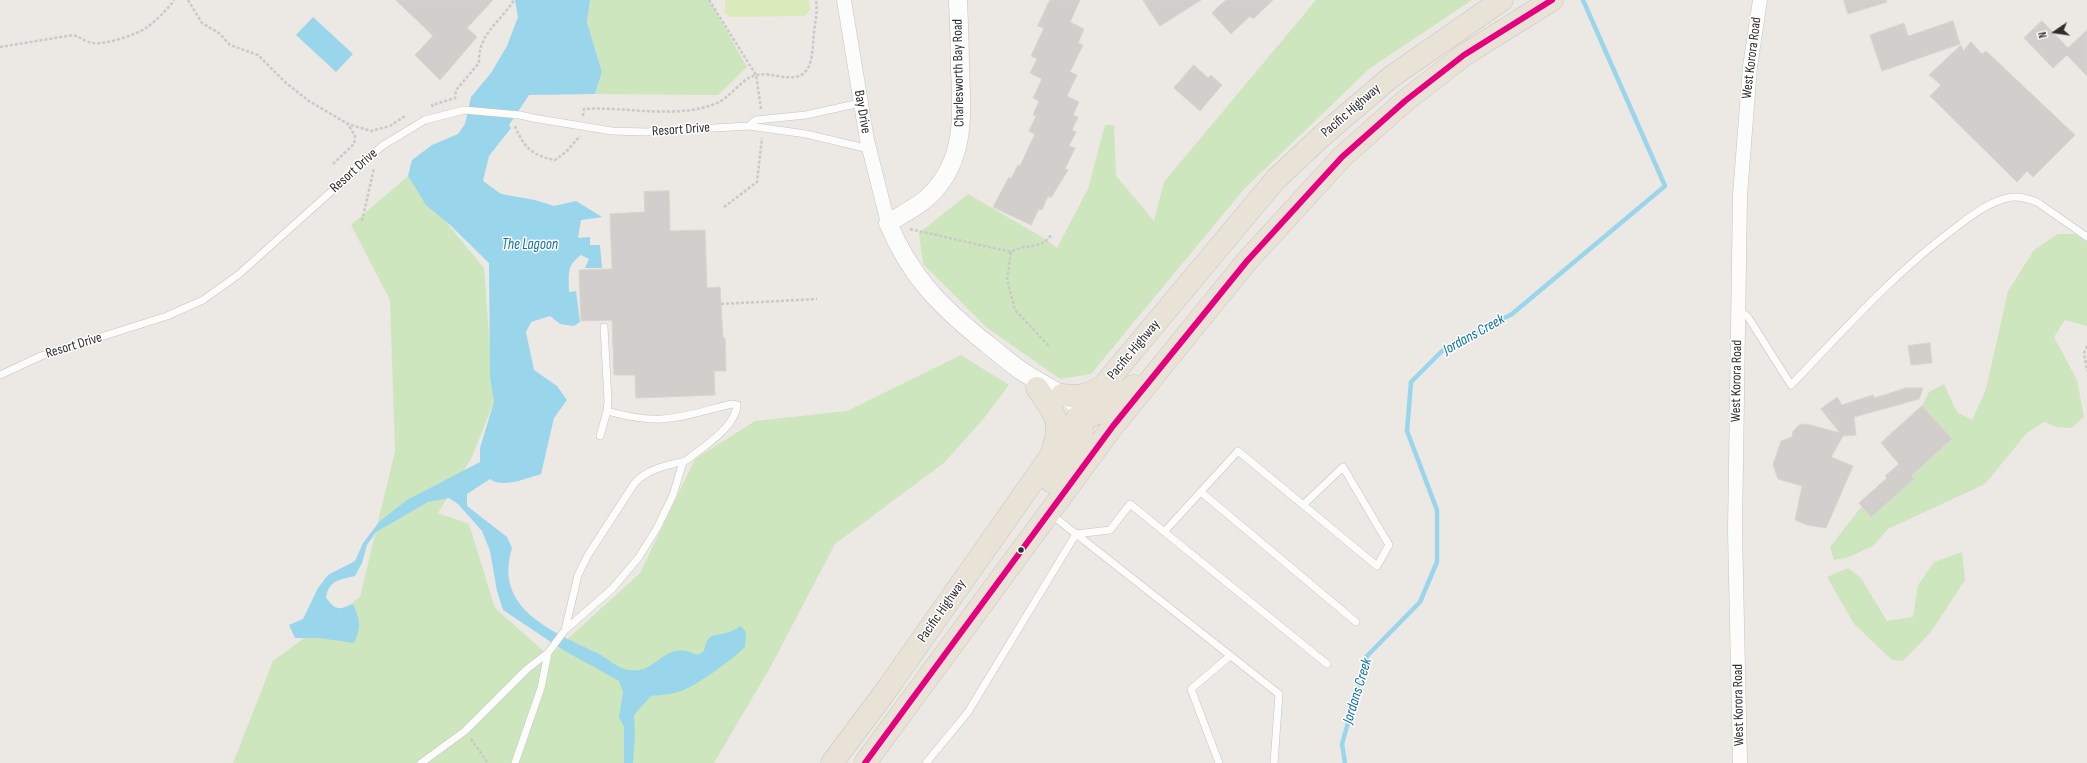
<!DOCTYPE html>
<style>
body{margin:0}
#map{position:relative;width:2087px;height:763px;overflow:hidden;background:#ece8e4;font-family:"Sofia Sans Condensed",sans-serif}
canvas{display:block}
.north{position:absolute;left:2035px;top:12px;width:40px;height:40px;-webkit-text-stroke:3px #fff;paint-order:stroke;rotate:257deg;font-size:11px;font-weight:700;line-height:16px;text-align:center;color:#2e2e2e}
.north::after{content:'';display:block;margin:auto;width:14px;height:18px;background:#2e2e2e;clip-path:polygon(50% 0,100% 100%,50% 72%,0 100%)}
</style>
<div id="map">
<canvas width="2087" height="763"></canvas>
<div class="north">N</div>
</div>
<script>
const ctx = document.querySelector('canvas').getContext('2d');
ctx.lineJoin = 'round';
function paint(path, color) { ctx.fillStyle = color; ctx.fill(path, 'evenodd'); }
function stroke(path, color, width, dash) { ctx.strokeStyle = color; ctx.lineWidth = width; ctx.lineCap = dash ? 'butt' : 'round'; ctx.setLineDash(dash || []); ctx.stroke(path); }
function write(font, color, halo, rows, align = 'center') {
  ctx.font = font + ' "Sofia Sans Condensed",sans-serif'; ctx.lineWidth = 3; ctx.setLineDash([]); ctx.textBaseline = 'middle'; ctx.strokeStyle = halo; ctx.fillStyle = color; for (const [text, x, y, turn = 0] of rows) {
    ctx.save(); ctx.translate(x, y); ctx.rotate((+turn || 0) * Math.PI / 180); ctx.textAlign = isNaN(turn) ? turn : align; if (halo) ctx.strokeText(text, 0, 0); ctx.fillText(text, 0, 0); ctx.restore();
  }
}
paint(new Path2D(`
 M 589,0 L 709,0 L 747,67 L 718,95 L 595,94 L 602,72 L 587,22 Z
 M 1316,0 L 1472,0 L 1369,69 L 1244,189 L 1091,374 L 1060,379 L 986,327 L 923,264 L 919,233 L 968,194 L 1042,237 L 1057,248 L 1088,189 L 1105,125 L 1114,125 L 1116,176 L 1154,221 L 1164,182 Z
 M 408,176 L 484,268 L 494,402 L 471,459 L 438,513 L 469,524 L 495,608 L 549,656 L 640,573 L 695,459 L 755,421 L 847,411 L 961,355 L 1009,385 L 984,418 L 945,462 L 835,544 L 771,666 L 714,763 L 233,763 L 273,661 L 360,597 L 395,451 L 390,300 L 351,225 Z
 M 2058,234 L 2075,234 L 2087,242 L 2087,326 L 2065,320 L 2054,337 L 2077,380 L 2084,417 L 2071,428 L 2057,427 L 2044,422 L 2027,433 L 1985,484 L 1888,529 L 1873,546 L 1849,557 L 1834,560 L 1830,547 L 1862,506 L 1871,516 L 1913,479 L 1911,476 L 1952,440 L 1922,406 L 1929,392 L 1944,384 L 1957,412 L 1972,420 L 1986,389 L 2008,291 L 2034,250 Z
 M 1962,552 L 1965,580 L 1931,632 L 1903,661 L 1892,660 L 1854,624 L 1827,577 L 1848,568 L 1861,578 L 1887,621 L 1913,617 L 1918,585 L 1934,562 Z`), '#cee6be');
paint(new Path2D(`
 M 725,0 L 809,0 L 810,10 L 804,16 L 730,17 L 725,13 Z`), '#d9eabb');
paint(new Path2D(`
 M 515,0 L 590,0 L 587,22 L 602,72 L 595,94 L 529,95 L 509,125 L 511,128 L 489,156 L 483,181 L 501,194 L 535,200 L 554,206 L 576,201 L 602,217 L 581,220 L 578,238 L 590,237 L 590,245 L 600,245 L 602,268 L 585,268 L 589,259 L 581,255 C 566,266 569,274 569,292 L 576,291 L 580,322 L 574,326 L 560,324 L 550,316 L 531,322 L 526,332 L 534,370 L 557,386 L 567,400 L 554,418 L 541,474 C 527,478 503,489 490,479 L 467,494 L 467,506 L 507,537 L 512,548 C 493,609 552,631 597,653 C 606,657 618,669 629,670 C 660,674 662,638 698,655 L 704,651 C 708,631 714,637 729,632 C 733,631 737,628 741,626 L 746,632 L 745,647 C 732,660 701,682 684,690 C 674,694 662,695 651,696 L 634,715 L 635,735 L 633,763 L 624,763 L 624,727 L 619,717 L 623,692 L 619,681 L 563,650 L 503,610 L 497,591 L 490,551 L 482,531 L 458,504 L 449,498 L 428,502 L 376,532 L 367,545 L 362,563 L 355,576 C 339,580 329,580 326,598 C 337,611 338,610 353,604 C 360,621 362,626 354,643 L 319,638 L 295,638 L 289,625 L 303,619 L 318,588 L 328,575 L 355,561 L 363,543 L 379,522 L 407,500 L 480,462 L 480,448 L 494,402 L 490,377 L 489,263 L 450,225 L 426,205 L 408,176 L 412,160 L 432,145 L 458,134 L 465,124 L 471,97 L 491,73 L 507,46 L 518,17 Z
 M 313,17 L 353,54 L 336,72 L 296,35 Z`), '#99d6ec');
stroke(new Path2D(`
 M 1345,763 L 1342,744 L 1367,656 L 1420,602 L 1437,562 L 1437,510 L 1407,431 L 1411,382 L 1442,351 L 1512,314 L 1665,186 L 1583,0`), '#99d6ec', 4.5);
const building = new Path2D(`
 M 396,0 L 493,0 L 467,28 L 477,37 L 440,80 L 415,55 L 433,36 Z
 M 1050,0 L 1080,0 L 1070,22 L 1084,29 L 1078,43 L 1083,45 L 1070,72 L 1077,75 L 1067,96 L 1079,102 L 1073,115 L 1078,117 L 1072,130 L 1076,132 L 1069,146 L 1075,148 L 1065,169 L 1068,170 L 1051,198 L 1048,196 L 1042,210 L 1039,209 L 1031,225 L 993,207 L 1009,177 L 1011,179 L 1018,165 L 1020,166 L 1035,134 L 1029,131 L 1036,116 L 1033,115 L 1039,101 L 1033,98 L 1042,79 L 1030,73 L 1037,59 L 1031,56 L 1044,28 L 1038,26 Z
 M 1143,0 L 1201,0 L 1160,26 Z
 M 1226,0 L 1273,0 L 1253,19 L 1250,16 L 1231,34 L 1212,13 Z
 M 1844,0 L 1886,0 L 1887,2 L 1848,14 Z
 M 1953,21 L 1960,44 L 1882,71 L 1870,35 L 1904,23 L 1908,36 Z
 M 2042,21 L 2068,48 L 2087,30 L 2087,76 L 2067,55 L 2053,68 L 2024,38 Z
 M 1971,42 L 1982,54 L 1986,51 L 2075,135 L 2033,177 L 2027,171 L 2017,182 L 1930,96 L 1941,85 L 1929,75 L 1961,45 L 1963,51 Z
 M 1194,65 L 1208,78 L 1211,75 L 1222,85 L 1200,111 L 1174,88 Z
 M 669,191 L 670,231 L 705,230 L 707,288 L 720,287 L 723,338 L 725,338 L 726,371 L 714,371 L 715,395 L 636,398 L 635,375 L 614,375 L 612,320 L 581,321 L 579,270 L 612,269 L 610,214 L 645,212 L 644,192 Z
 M 1930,343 L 1932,363 L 1911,365 L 1908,346 Z
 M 1906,388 L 1923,388 L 1919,399 L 1854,417 L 1856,435 L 1843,436 L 1831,457 L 1853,466 L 1826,528 L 1807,525 L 1795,520 L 1802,486 L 1778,479 L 1773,465 L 1781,441 L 1792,437 L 1793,431 L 1799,425 L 1806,424 L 1840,433 L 1821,409 L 1837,397 L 1842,405 L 1873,395 L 1874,398 Z
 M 1922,406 L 1952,439 L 1911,476 L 1914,479 L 1871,517 L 1859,503 L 1887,478 L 1885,476 L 1899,464 L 1881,443 Z`);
paint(building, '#d1cecb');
stroke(building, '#d7d4d0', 1);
const service = new Path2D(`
 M 749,126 L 756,120 L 806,115 L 860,103
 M 1739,310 L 1748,317 L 1791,385 C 1844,330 1894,273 1955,228 C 1971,216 1987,203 2007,198 C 2017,195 2027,198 2037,202 L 2087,237
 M 0,375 L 41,356 L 167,316 L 203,300 L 238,275 L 382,146 L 425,120 L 464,110 L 520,115 L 533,118 L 612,131 L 646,132 L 749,126 L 806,134 L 869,149
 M 600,436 L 607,411 L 608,401 L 604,327
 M 1201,492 L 1356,622
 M 1052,515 L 1279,694 L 1274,763
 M 1164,532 L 1238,451 L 1377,566 L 1389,545 L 1343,467 L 1303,505
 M 565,630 L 578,575 L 588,555 L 634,484 C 643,473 659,467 673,464 C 679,462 683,463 688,459 C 704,447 736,426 737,405 L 732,404 C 709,409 686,418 662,419 C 644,420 625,416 607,411
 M 421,763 L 465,731 L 527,669 L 548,653
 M 515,763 L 541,688 L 548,653 L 565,630 L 612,589 L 639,557 L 657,528 L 673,495 L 683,462
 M 926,763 L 968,712 L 1076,534 L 1110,530 L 1130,504 L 1327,664
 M 1219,763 L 1191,689 L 1230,656`);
const minor = new Path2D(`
 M 844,0 L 867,140 L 888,223
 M 1740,763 L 1735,530 L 1740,195 L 1750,67 L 1760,0`);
const tertiary = new Path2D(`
 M 958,0 C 959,23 960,47 960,70 C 962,110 965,152 939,185 C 926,203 906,212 888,223 C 911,278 941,307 987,344 C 999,353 1011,364 1023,372 C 1040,383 1057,391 1073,402`);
const trunk = new Path2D(`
 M 1037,388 C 1053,412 1063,420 1053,449
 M 1062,395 C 1080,397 1086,396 1101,387
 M 1076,421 C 1099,417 1115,400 1133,386
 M 1052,482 L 1079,442 L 1082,432 L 1083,411
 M 832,763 L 885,692 L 1083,410 L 1276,179 L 1323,135 L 1391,77 L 1502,0
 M 865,763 L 1113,426 L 1247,261 L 1342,157 L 1405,101 L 1464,55 L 1552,0`);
stroke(service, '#c5c4c5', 8);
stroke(minor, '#c5c4c5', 15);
stroke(tertiary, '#c5c4c5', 19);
stroke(trunk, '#c6c5c4', 23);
stroke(new Path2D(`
 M 188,0 L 202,23 L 219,33 L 230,45 L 258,55 L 286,83 L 309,101 L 348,124 L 371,131 L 390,126 L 405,116
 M 709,0 L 756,75 L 761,109
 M 0,47 L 73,35 C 81,37 85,42 93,43 C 104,45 136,35 146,28 C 156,21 167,10 174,0
 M 433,107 L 432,105 L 455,98 L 456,90 L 479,63 C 478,33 500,23 514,0
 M 583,116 L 584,109 C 625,106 678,120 717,103 C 731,97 741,79 756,75 C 769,72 783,79 795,77 C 815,74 812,46 814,33 C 815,21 818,12 816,0
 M 515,126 C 523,146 532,156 555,160 L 566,152 L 580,136
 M 333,164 L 354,144 L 355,136 L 348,124
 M 724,207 L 757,182 L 762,138
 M 362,221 L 374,168
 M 910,229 L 1011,252 C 1024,243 1042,250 1051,235
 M 1011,252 L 1007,279 L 1015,310 L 1050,347
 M 721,304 L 817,299
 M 2087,346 L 2084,353 L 2087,371
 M 471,739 L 488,763`), '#c9c9c8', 2.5, [3, 2]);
stroke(service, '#fcfcfb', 7);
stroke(minor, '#fcfcfb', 14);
stroke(tertiary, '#fcfcfb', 18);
stroke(trunk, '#e9e2d6', 22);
stroke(new Path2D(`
 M 865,763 L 1113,426 L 1247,261 L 1342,157 L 1405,101 L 1464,55 L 1552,0`), '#e5007d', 6);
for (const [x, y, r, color] of [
 [1021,550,3.5,"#2e2e2e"]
]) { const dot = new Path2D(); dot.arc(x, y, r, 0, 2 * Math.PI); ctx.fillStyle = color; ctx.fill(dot); stroke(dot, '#fff', 1.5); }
write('14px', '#2e2e2e', '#fff', [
 ["West Korora Road",1752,58,-83],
 ["Charlesworth Bay Road",959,73,-91],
 ["Pacific Highway",1351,111,-41],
 ["Bay Drive",862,112,80],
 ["Resort Drive",681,130,-4],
 ["Resort Drive",354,171,-42],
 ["Resort Drive",74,346,-17],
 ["Pacific Highway",1134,350,-50],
 ["West Korora Road",1737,381,-89],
 ["Pacific Highway",942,611,-55],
 ["West Korora Road",1739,705,-91]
]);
write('italic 15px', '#0d6fa3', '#fff', [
 ["The Lagoon",530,245],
 ["Jordans Creek",1474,335,-29],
 ["Jordans Creek",1358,691,-73]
]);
</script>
